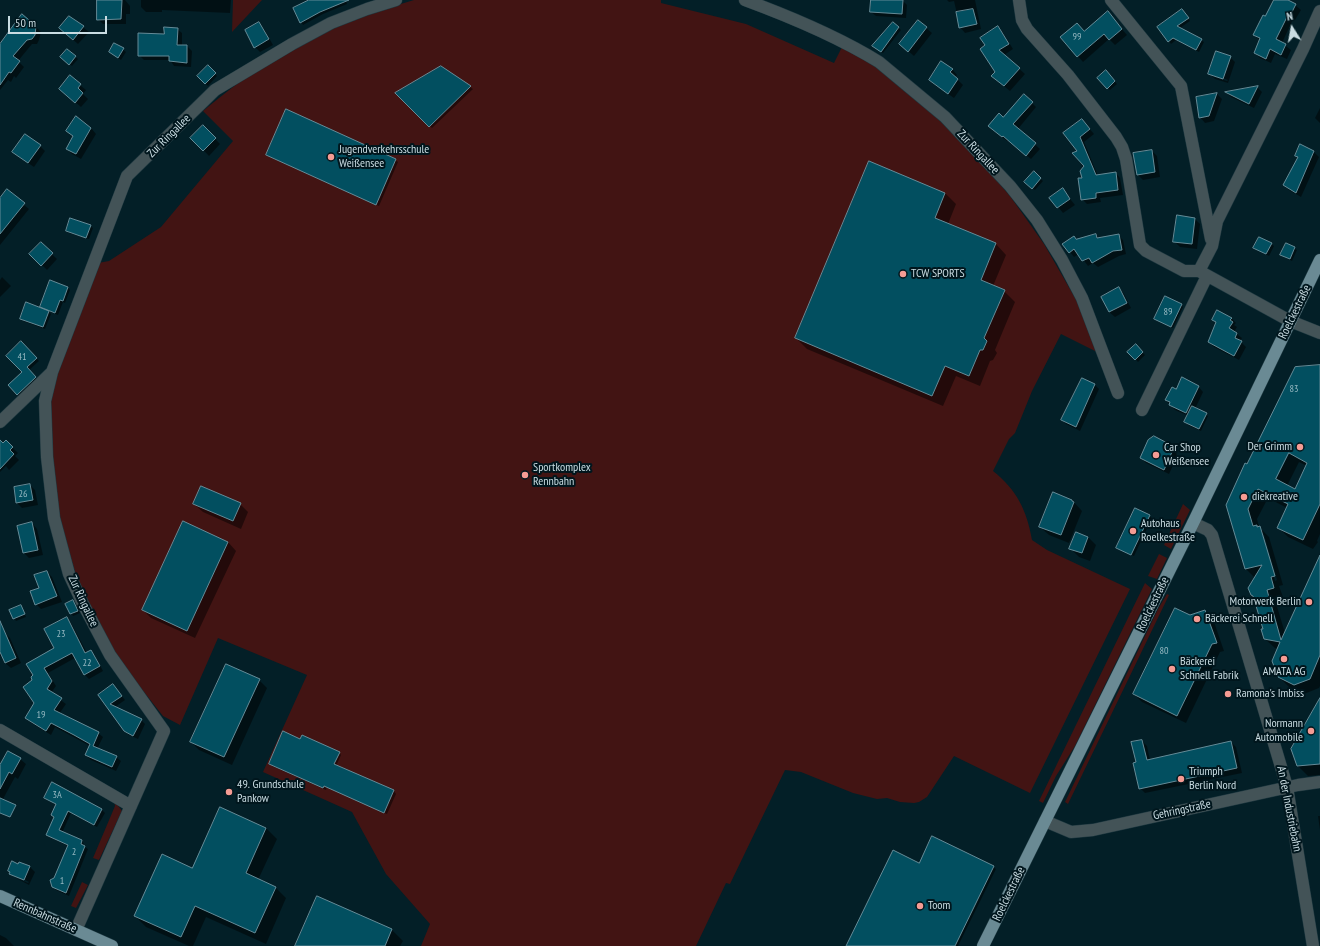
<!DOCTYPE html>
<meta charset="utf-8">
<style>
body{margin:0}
#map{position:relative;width:1320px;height:946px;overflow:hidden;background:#031f27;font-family:"PT Sans Narrow",sans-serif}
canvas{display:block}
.north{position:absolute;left:1272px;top:8px;width:40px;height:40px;-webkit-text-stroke:3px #00161d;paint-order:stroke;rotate:349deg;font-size:11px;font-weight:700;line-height:16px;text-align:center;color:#c9dce2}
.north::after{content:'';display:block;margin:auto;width:14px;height:18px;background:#c9dce2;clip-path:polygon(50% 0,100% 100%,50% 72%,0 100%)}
.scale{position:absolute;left:8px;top:16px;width:99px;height:18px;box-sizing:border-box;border:2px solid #c9dce2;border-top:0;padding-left:5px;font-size:12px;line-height:14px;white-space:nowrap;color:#c9dce2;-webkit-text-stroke:3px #00161d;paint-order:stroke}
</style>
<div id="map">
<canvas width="1320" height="946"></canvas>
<div class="north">N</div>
<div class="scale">50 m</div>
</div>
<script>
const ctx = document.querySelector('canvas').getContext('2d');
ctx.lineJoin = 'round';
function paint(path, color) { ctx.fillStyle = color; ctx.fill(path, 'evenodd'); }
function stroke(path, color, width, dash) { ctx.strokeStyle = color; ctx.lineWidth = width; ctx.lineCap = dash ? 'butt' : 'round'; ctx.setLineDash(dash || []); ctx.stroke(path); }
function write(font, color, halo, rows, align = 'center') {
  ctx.font = font + ' "PT Sans Narrow",sans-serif'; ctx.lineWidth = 4; ctx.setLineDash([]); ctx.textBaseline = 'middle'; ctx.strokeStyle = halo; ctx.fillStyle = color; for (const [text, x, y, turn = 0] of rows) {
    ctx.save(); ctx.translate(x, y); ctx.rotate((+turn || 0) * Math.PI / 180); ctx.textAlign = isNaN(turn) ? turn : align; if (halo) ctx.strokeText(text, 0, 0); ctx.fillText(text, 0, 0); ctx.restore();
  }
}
paint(new Path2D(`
 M 233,0 L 262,0 L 232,32 Z
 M 414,0 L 661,0 L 661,3 L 746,24 L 834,63 L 842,47 L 870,62 L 928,108 L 984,166 L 1010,196 L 1044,244 L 1078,303 L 1099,353 L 1061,334 L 1032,391 L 1015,433 L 1009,439 L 993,471 C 1017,490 1027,511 1032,540 L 1047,550 L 1130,589 L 1030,793 L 954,756 L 927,797 L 919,802 L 914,803 L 900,802 L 887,798 L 877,799 L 853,793 L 801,772 L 785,770 L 730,884 L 726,883 L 696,946 L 421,946 L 430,924 L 386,874 L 352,812 L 263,772 L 307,675 L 218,638 L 180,725 L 163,716 L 125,668 L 112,649 L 78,582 L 56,507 L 50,466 L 50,402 L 56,372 L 98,263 L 109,261 L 161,227 L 233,141 L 203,111 C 229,90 257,67 286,51 C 326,29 370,13 414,0 Z
 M 1183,504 L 1190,510 L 1171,549 L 1164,545 Z
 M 1159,554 L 1167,558 L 1157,579 L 1148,576 Z
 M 1145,583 L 1152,589 L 1075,746 L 1056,776 L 1043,803 L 1039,801 Z
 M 1167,594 L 1169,595 L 1068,804 L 1065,802 L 1066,800 L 1158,609 Z
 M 114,801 L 116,803 L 122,811 L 99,860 L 93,858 L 115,806 Z
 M 82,882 L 88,885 L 76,908 L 71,906 Z`), '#421413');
paint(new Path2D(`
 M 98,0 L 125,0 L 130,6 L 130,14 L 126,14 L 126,24 L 103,24 L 98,19 Z
 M 141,0 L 231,0 L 230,13 L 162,10 L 162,12 L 146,12 L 141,7 Z
 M 311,0 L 346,0 L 347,4 L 323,14 L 303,25 L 301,22 Z
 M 872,0 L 903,1 L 907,5 L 906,18 L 876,16 L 871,12 Z
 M 947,0 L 975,0 L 981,29 L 965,33 L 960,27 L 954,1 L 949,2 Z
 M 1275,0 L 1285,0 L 1295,5 L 1301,10 L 1295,20 L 1293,19 L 1282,43 L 1291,50 L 1287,59 L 1275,54 L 1271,63 L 1260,58 L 1255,53 L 1260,40 L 1254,35 Z
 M 1184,12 L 1190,21 L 1180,28 L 1204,42 L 1199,52 L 1176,40 L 1171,44 L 1169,41 Z
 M 1108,13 L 1127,35 L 1115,45 L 1109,39 L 1083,62 L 1062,38 L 1084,32 Z
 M 70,17 L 89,32 L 78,44 L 65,33 Z
 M 918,21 L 932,33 L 914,56 L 900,44 Z
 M 893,23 L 901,30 L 883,53 L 876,48 Z
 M 259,24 L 264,29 L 273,45 L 260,52 L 255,47 Z
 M 36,27 L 41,32 L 39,40 L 37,44 L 32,44 L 18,61 L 24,67 L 16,78 L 14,76 L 11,82 L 8,80 L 0,90 L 0,45 Z
 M 997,28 L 1003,33 L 1013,49 L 1004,55 L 1025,74 L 1010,91 L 998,81 L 996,72 L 986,46 Z
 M 177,29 L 182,33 L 182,46 L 187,46 L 192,51 L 191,67 L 174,66 L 170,60 L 144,60 L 139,55 L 165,35 Z
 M 115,44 L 126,52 L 121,60 L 110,52 Z
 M 67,50 L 78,59 L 72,66 L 62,57 Z
 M 1230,57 L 1235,62 L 1228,83 L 1215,79 L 1209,73 ZM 1214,75 L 1228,80 L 1227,81 L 1214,77 Z
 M 208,66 L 217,76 L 208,86 L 198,76 Z
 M 441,67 L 473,89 L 432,128 L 396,94 Z
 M 952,69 L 957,75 L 955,77 L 963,85 L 954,98 L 935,85 L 930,80 Z
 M 1106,72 L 1117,84 L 1110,90 L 1099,78 Z
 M 70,77 L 86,90 L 83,94 L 88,99 L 81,107 L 60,89 Z
 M 1257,87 L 1262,92 L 1254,108 L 1231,97 L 1227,93 Z
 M 1217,94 L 1222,99 L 1214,121 L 1205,123 L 1200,117 L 1197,98 Z
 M 1024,95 L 1036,107 L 1018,129 L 1040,149 L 1031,159 L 1008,140 L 1007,141 L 994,130 Z
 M 1320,108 L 1320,123 L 1315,118 Z
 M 1082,120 L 1094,134 L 1084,142 L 1098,176 L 1116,173 L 1120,178 L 1123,195 L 1100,198 L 1101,202 L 1087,204 L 1082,199 L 1086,166 L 1078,152 L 1065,134 Z
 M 203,126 L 220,144 L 209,156 L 192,138 Z
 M 91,128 L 96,134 L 81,159 L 72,154 L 67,149 L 74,137 L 68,131 Z
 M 40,146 L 45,151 L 34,167 L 19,157 Z
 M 1300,146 L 1314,152 L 1319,157 L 1301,197 L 1289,190 L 1284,185 L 1299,158 L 1296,155 Z
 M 1152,151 L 1157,156 L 1160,177 L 1143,180 L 1138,175 Z
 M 267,155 L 395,160 L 398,162 L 379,206 L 270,157 Z
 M 1034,173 L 1043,181 L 1035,190 L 1026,182 Z
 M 1062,189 L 1075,205 L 1063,213 L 1051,198 Z
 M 7,191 L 29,209 L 0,245 L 0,200 Z
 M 945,193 L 956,204 L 948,224 L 996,244 L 1006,255 L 993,286 L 1004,291 L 1015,302 L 995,350 L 997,353 L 993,360 L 990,361 L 980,386 L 956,376 L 943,406 L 807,349 L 796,338 Z
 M 1195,219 L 1200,224 L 1197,249 L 1180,247 L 1174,241 Z
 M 90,226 L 93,228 L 89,239 L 69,233 L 67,230 Z
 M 1096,235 L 1100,239 L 1118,235 L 1123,240 L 1126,254 L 1119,256 L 1098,267 L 1093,263 L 1088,266 L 1079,254 L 1074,257 L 1070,252 L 1074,237 L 1076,239 Z
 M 41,244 L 57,259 L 47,270 L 31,254 Z
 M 1271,244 L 1274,246 L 1269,256 L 1255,248 Z
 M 1287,244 L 1297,250 L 1292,261 L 1281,255 Z
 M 2,277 L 11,286 L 0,297 L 0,280 Z
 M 51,282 L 68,288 L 70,290 L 65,303 L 63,302 L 58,315 L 48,311 L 51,314 L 45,329 L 23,321 L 21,319 L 40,308 Z
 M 1119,288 L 1124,294 L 1131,308 L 1115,317 L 1109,312 Z
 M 1181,305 L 1183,307 L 1173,328 L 1155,318 Z
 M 1231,318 L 1236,323 L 1234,325 L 1237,327 L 1234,332 L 1242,338 L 1240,341 L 1246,347 L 1239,360 L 1214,347 L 1209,342 L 1217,323 L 1213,319 Z
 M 21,343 L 39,361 L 29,370 L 37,379 L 20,396 L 9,385 L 23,372 Z
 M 1136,346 L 1145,355 L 1138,362 L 1129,352 Z
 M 1320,367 L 1320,534 L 1317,541 L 1318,542 L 1313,549 L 1288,537 L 1278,527 L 1287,508 L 1268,498 L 1257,519 L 1259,527 L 1269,537 L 1283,585 L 1279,586 L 1283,597 L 1275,600 L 1285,633 L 1320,558 L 1320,686 L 1319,688 L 1304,694 L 1289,687 L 1279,677 L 1278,649 L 1275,648 L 1265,639 L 1255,598 L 1251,595 L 1255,578 L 1246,569 L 1227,505 L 1248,466 ZM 1299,462 L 1307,466 L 1296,490 L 1287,486 ZM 1261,532 L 1264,535 L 1277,580 L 1275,581 Z
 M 1095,385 L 1099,389 L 1080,431 L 1066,424 L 1062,420 Z
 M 1198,386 L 1203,392 L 1195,409 L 1208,416 L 1201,431 L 1188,425 L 1186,422 L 1189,416 L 1175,410 L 1166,400 L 1177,390 Z
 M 6,441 L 18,453 L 15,456 L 19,460 L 9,470 L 6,466 L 0,472 L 0,442 L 3,444 Z
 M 1171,446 L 1176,451 L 1177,457 L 1169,474 L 1146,463 L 1141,458 Z
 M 30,485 L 35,490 L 38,505 L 22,508 L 17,503 Z
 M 1072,500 L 1082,511 L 1069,543 L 1049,535 L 1040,527 Z
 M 194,504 L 240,504 L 248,512 L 241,529 L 203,512 Z
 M 1136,509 L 1152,518 L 1134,556 L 1117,547 Z
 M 32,523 L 37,529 L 43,555 L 29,558 L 24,553 L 18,527 Z
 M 1088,537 L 1096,545 L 1090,561 L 1079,557 L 1071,549 Z
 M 228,542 L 236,551 L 195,638 L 151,618 L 143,610 Z
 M 47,572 L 52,577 L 62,602 L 41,609 L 36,604 L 40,589 Z
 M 73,601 L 80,613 L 73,616 L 66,604 Z
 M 20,606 L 26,617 L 16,621 L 10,611 Z
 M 1205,611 L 1213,619 L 1224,651 L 1220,652 L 1186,723 L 1142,702 L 1134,694 L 1190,616 Z
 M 67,618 L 71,623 L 87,653 L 91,651 L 95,656 L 103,671 L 89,679 L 84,674 L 75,658 L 48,673 L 56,686 L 51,693 L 66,704 L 59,714 L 98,733 L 103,737 L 97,749 L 116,757 L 121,761 L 116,771 L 91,760 L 86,755 L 90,746 L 55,727 L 51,735 L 30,722 L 26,718 L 35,703 L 34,680 L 55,648 Z
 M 4,632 L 10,638 L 21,663 L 11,668 L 5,663 L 2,655 L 0,656 L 0,634 Z
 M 259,680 L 267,688 L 232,765 L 199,750 L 191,742 Z
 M 113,686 L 125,700 L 115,707 L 141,720 L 145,724 L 138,739 L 129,735 L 124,730 L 99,696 Z
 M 1320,702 L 1320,775 L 1308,776 L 1297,765 Z
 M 300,740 L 339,752 L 341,755 L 336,766 L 394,791 L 396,794 L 387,814 L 327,787 L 326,790 L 272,766 L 270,764 Z
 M 1142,741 L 1147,746 L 1150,760 L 1231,742 L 1236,747 L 1242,773 L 1145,793 L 1140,788 L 1137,763 Z
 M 8,752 L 20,759 L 26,764 L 18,779 L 15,777 L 3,799 L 0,797 L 0,767 Z
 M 53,784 L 102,810 L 105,813 L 97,827 L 71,813 L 62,833 L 81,841 L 84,844 L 83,846 L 88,849 L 69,896 L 56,890 L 53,887 L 68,846 L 50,837 L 47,835 L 55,818 L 52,815 L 57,805 L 45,798 Z
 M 1318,816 L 1320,816 L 1320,830 Z
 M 266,828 L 277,839 L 258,880 L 276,888 L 286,898 L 266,944 L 206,917 L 193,946 L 189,946 L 146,927 L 135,916 L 193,869 Z
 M 919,864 L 993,867 L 996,869 L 958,946 L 847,946 Z
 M 30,867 L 35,872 L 29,885 L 14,877 L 28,883 L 29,882 L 13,874 L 13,876 L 9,871 Z
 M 318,897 L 392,930 L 403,941 L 400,946 L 296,946 Z
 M 0,935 L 6,938 L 14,946 L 0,946 Z`), '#0007');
const building = new Path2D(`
 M 97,0 L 122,0 L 121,19 L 97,20 Z
 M 309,0 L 349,0 L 320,12 L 300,23 L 293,8 Z
 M 871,0 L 903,0 L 902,14 L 870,12 Z
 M 1274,0 L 1288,0 L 1296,4 L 1290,16 L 1288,15 L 1276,39 L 1286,44 L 1281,55 L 1270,49 L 1266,59 L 1254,53 L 1260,38 L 1253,35 L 1263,15 L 1265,16 Z
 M 973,9 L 977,24 L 959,28 L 956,12 Z
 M 1182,9 L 1189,18 L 1177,26 L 1202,39 L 1196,50 L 1173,38 L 1168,42 L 1157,27 Z
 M 1108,11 L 1122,29 L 1109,40 L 1104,34 L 1077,57 L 1060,37 L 1077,23 L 1084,31 Z
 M 22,14 L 36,26 L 35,35 L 32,39 L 27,40 L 13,56 L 20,61 L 11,73 L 9,72 L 0,85 L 0,44 Z
 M 69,16 L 84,26 L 73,40 L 59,28 Z
 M 918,20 L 927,27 L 908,52 L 899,44 Z
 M 259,22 L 269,39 L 254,48 L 245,30 Z
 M 893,22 L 899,27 L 881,52 L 872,46 Z
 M 998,26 L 1009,44 L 999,50 L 1020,68 L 1004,86 L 991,76 L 995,72 L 980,49 L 985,45 L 980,38 Z
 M 164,27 L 178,28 L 177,45 L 187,45 L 187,63 L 169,61 L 169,56 L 138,56 L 138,33 L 164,34 Z
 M 114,43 L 124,48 L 118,58 L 109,52 Z
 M 67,49 L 76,56 L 69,65 L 60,57 Z
 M 1216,51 L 1231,56 L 1223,79 L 1208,74 Z
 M 941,61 L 953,69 L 950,72 L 958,79 L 948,94 L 929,80 Z
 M 208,65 L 216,73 L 205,84 L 197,76 Z
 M 441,66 L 471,86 L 429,127 L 395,93 Z
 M 1106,70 L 1115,81 L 1107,89 L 1097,78 Z
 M 70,75 L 81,84 L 78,88 L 83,93 L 75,103 L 59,89 Z
 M 1258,86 L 1249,104 L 1225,92 Z
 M 1217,93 L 1209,116 L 1199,118 L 1196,97 Z
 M 1024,94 L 1033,102 L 1013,124 L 1036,143 L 1026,156 L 1003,136 L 1002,137 L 988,126 L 999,113 L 1003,117 Z
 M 286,109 L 396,159 L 376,205 L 266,155 Z
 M 76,116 L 91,128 L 76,154 L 66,149 L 73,136 L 66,131 Z
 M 1082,119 L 1090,129 L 1080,137 L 1096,175 L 1116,172 L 1118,190 L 1096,193 L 1096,198 L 1081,200 L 1078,178 L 1082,178 L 1080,171 L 1084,166 L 1072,153 L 1077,151 L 1063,133 Z
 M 203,125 L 216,138 L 203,151 L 190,138 Z
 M 25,134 L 41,145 L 28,163 L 12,152 Z
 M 1300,144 L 1314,151 L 1296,193 L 1283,185 L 1298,157 L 1295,156 Z
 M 1152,150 L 1155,172 L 1137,175 L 1133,153 Z
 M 869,161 L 945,193 L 935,218 L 996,243 L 981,280 L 1005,290 L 984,338 L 987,341 L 983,350 L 980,350 L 969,376 L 945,366 L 932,396 L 795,338 Z
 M 1034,171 L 1041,178 L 1032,189 L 1024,182 Z
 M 1063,188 L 1070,199 L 1057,208 L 1049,198 Z
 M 7,189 L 25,203 L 0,234 L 0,198 Z
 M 1177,215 L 1195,218 L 1192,244 L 1173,242 Z
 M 70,218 L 91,225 L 86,238 L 66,231 Z
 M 1096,234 L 1097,238 L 1119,234 L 1122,250 L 1113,251 L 1092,263 L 1089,258 L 1082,261 L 1074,249 L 1069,253 L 1062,244 L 1074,236 L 1076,239 Z
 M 1259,237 L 1272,243 L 1266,254 L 1253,248 Z
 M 41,242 L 53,253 L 41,266 L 29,254 Z
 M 1286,243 L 1295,247 L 1290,259 L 1280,255 Z
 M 50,280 L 68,287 L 63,301 L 60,300 L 55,313 L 40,307 Z
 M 1119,287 L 1127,303 L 1109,312 L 1101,297 Z
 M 1165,296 L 1182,304 L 1171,327 L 1154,319 Z
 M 26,302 L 49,311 L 43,327 L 20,319 Z
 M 1217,310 L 1232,318 L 1230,320 L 1233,322 L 1229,328 L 1237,333 L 1235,338 L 1242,341 L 1234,356 L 1208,342 L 1216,322 L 1212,320 Z
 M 21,341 L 37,358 L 27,367 L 36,377 L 17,395 L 8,385 L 22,372 L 6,356 Z
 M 1136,344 L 1143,352 L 1135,360 L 1127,352 Z
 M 1320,365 L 1320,504 L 1303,540 L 1277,528 L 1288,504 L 1258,489 L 1248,509 L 1253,526 L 1257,525 L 1257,527 L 1260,526 L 1275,576 L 1271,577 L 1274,588 L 1267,590 L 1281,640 L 1320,555 L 1320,655 L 1310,679 L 1294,685 L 1278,677 L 1272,661 L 1280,642 L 1264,639 L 1261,629 L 1263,629 L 1253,596 L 1251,595 L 1248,588 L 1262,565 L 1245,569 L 1226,505 L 1245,463 L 1247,464 L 1295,367 ZM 1289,453 L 1307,463 L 1295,489 L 1276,479 Z
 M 1182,377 L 1199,386 L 1186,413 L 1169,405 L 1170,402 L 1165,400 L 1172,387 L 1176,389 Z
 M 1082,378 L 1095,384 L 1076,427 L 1061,420 Z
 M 1192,406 L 1207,413 L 1199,429 L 1184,422 Z
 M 1154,436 L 1171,445 L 1172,452 L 1164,470 L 1140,458 L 1148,440 Z
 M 0,440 L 3,443 L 6,440 L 13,447 L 10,450 L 14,454 L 0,469 Z
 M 30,484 L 33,500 L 16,503 L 14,487 Z
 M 201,486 L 241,503 L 233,521 L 193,504 Z
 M 1053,492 L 1072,500 L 1072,501 L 1074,502 L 1061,535 L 1039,527 Z
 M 1135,508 L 1150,515 L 1131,555 L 1116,548 Z
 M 183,521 L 228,542 L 187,631 L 142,610 Z
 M 32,522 L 38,550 L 23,553 L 17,526 Z
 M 1076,532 L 1088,537 L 1082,553 L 1069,549 Z
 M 47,571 L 57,596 L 35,605 L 30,591 L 39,588 L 34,575 Z
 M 73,600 L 78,611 L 70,614 L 65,604 Z
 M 21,605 L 25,614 L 13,619 L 9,610 Z
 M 1175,608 L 1190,615 L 1205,610 L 1217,643 L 1212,644 L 1177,716 L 1133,694 Z
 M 67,617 L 85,653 L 91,650 L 100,666 L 84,675 L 72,653 L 44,668 L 52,681 L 47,689 L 62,698 L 54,710 L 99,732 L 93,746 L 117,756 L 112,767 L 85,755 L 90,744 L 74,735 L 51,723 L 46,731 L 25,718 L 34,703 L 23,687 L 32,680 L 31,677 L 33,675 L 26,664 L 54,648 L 44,629 Z
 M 0,621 L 16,658 L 5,663 L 0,652 Z
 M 226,664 L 260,679 L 224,757 L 190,742 Z
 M 113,684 L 122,696 L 110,704 L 142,719 L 133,736 L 124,731 L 98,695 Z
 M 1320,698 L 1320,764 L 1297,766 L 1291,749 Z
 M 283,731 L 300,739 L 302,735 L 340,752 L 334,764 L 394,790 L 384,813 L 324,786 L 323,788 L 269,764 Z
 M 1142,740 L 1147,760 L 1231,741 L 1237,768 L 1139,789 L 1133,763 L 1136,762 L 1131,742 Z
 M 8,751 L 21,758 L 12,774 L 9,772 L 0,789 L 0,765 Z
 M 52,782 L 102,809 L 94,825 L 68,811 L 59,830 L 82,840 L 81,844 L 85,846 L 66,893 L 52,887 L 50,880 L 54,878 L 68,845 L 46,835 L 54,817 L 51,815 L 56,804 L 44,798 Z
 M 0,798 L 16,805 L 10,817 L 0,813 Z
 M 220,807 L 266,828 L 246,873 L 276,887 L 255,933 L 195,906 L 181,937 L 134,916 L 162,854 L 192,868 Z
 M 932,836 L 994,866 L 955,946 L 846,946 L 893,850 L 919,863 Z
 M 12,861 L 18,864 L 19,862 L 30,866 L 24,880 L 9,874 L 10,872 L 8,871 Z
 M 317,896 L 392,929 L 385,946 L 295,946 Z`);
paint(building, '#024f60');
stroke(building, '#658b97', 1);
const minor = new Path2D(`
 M 745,0 C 791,17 837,36 879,62 L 945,117 L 1010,186 L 1037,220 L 1062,260 L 1082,298 L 1118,393
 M 1019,0 L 1022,20 L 1027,29 L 1068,75 L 1116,137 L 1122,147 L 1126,159 L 1140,245 L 1146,251 L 1184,271 L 1199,271
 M 1111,0 L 1181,86 L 1211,239
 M 1320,11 L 1303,49 L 1217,221 L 1212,246 L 1199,271 L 1290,321 L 1320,333
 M 1142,410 L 1207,276
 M 0,422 L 52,372
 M 1193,523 L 1208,530 L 1212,535 L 1287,787 L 1313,946
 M 0,730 L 131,806
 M 1045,821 L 1071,832 L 1093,830 L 1298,785 L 1320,782
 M 76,930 L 164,731 L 110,655 L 83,604 L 69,574 L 54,518 L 47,457 L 45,401 L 52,372 L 127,176 L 215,90 L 292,44 L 331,23 L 367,9 L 396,0`);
const major = new Path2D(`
 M 0,896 L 112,946
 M 983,946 L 1193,523 L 1320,260`);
stroke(minor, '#1f3941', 13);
stroke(major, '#1f3941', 13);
stroke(minor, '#435357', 12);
stroke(major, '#6a8a94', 12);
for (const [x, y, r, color] of [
 [331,157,4,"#f59c94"],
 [903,274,4,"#f59c94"],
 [1300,447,4,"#f59c94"],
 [1156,455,4,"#f59c94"],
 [525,475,4,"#f59c94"],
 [1244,497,4,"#f59c94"],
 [1133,531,4,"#f59c94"],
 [1309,602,4,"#f59c94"],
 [1197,619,4,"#f59c94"],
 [1284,659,4,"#f59c94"],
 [1172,669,4,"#f59c94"],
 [1228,694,4,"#f59c94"],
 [1311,731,4,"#f59c94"],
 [1181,779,4,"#f59c94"],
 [229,792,4,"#f59c94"],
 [920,906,4,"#f59c94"]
]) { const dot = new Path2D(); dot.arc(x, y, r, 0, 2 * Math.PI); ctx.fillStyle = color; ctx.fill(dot); stroke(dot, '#00161d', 1.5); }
write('10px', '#97b9c2', null, [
 ["99",1077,37],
 ["89",1168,312],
 ["41",22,357],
 ["83",1294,389],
 ["26",23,494],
 ["23",61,634],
 ["80",1164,651],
 ["22",87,663],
 ["19",41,715],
 ["3A",57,795],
 ["2",74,852],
 ["1",62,881]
]);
write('12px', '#c9dce2', '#00161d', [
 ["Zur Ringallee",169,136,-45],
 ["Zur Ringallee",978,152,47],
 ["Roelckestraße",1295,312,-64],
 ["Zur Ringallee",83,601,65],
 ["Roelckestraße",1153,604,-64],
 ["An der Industriebahn",1289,809,79],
 ["Gehringstraße",1182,810,-12],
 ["Roelckestraße",1009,894,-64],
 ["Rennbahnstraße",45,916,24]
]);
write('12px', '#c9dce2', '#00161d', [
 ["Jugendverkehrsschule",339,150],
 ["Weißensee",339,164],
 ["TCW SPORTS",911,274],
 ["Der Grimm",1292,447,"right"],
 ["Car Shop",1164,448],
 ["Weißensee",1164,462],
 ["Sportkomplex",533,468],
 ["Rennbahn",533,482],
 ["diekreative",1252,497],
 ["Autohaus",1141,524],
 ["Roelkestraße",1141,538],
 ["Motorwerk Berlin",1301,602,"right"],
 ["Bäckerei Schnell",1205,619],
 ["Bäckerei",1180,662],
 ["Schnell Fabrik",1180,676],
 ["AMATA AG",1284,672,"center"],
 ["Ramona's Imbiss",1236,694],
 ["Normann",1303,724,"right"],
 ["Automobile",1303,738,"right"],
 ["Triumph",1189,772],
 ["Berlin Nord",1189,786],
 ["49. Grundschule",237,785],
 ["Pankow",237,799],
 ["Toom",928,906]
], 'left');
</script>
